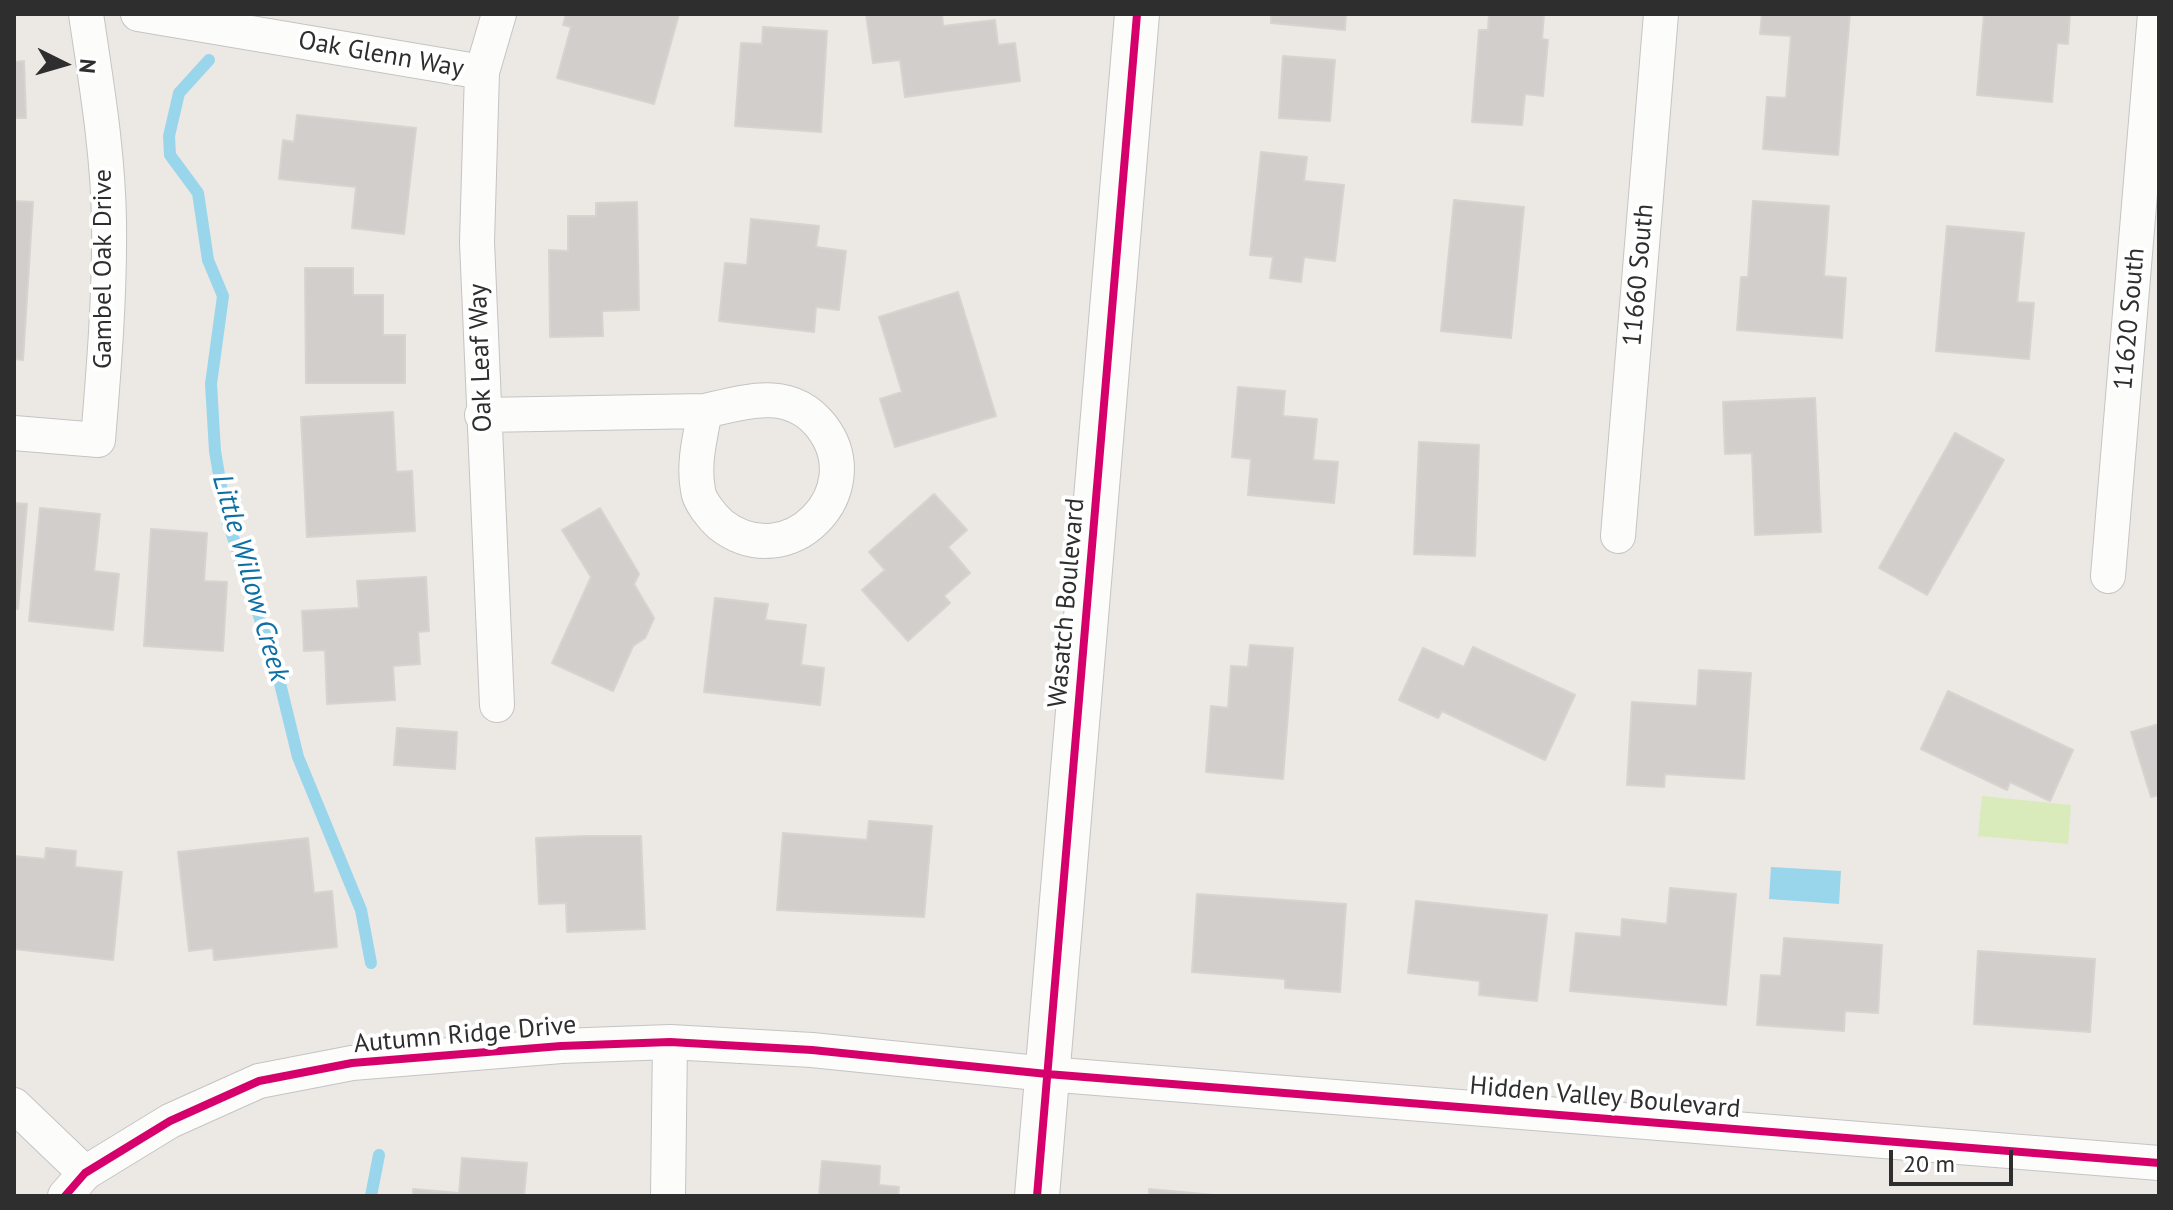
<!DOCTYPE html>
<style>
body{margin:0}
#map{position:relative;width:2173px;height:1210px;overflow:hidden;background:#ece8e4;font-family:"PT Sans",sans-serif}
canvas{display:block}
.frame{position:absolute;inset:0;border:16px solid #2e2e2e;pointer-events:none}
.north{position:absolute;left:24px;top:24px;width:80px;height:80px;-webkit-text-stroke:6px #fff;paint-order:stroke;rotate:95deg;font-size:22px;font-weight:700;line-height:32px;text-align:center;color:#2e2e2e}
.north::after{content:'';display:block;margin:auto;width:28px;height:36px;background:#2e2e2e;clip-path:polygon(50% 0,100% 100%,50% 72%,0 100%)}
.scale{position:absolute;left:1889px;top:1150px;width:124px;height:36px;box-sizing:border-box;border:4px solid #2e2e2e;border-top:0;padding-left:10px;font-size:24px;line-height:28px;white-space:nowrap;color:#2e2e2e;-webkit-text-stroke:6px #fff;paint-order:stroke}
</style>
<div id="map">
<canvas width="2173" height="1210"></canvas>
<div class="frame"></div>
<div class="north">N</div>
<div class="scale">20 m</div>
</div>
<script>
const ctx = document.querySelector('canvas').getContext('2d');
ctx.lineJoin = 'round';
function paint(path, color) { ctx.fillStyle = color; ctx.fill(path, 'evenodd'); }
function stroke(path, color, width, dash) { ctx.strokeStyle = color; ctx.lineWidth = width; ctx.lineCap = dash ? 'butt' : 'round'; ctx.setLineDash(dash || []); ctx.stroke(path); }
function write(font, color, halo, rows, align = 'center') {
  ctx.font = font + ' "PT Sans",sans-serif'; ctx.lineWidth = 8; ctx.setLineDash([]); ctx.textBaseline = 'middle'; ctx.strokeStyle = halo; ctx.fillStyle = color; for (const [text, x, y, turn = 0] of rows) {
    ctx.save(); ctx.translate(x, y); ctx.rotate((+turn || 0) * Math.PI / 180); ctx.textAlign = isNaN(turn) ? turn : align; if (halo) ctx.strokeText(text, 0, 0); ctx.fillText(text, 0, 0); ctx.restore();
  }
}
paint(new Path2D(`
 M 1982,796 L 2071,805 L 2068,844 L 1978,836 Z`), '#d9eabb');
paint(new Path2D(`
 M 1771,867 L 1841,871 L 1839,904 L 1769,899 Z`), '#99d6ec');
stroke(new Path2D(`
 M 209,60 L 179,93 L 169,136 L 170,155 L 198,193 L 208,260 L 223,296 L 211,384 L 215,451 L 226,516 L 276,667 L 298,757 L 361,910 L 371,963
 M 371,1196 L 379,1155`), '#99d6ec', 12);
const building = new Path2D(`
 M 566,14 L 679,14 L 654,104 L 557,78 L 571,27 L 563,25 Z
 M 866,14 L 942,14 L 943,26 L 995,20 L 998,45 L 1015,43 L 1020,81 L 905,97 L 900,60 L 873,63 Z
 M 1271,14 L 1346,14 L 1345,30 L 1271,23 Z
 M 1489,14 L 1544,14 L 1542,39 L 1548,40 L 1543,96 L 1525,94 L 1522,125 L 1472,122 L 1479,30 L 1488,30 Z
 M 1762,14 L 1850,14 L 1838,155 L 1763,149 L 1767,97 L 1786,98 L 1791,36 L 1760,34 Z
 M 1984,14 L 2070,14 L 2068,44 L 2057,43 L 2052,102 L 1977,95 Z
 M 763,27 L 827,31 L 821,132 L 735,126 L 741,43 L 762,44 Z
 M 1283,56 L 1335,60 L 1330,121 L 1279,118 Z
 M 24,61 L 26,118 L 14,118 L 14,62 Z
 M 297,115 L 416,128 L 404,234 L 352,228 L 356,187 L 279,179 L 283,140 L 294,142 Z
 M 1261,152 L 1307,157 L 1304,181 L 1344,185 L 1335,261 L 1304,257 L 1301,282 L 1270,278 L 1273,257 L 1250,255 Z
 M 1454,200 L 1524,207 L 1511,338 L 1441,331 Z
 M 14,201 L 33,202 L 23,360 L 14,359 Z
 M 1753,201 L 1829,206 L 1824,276 L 1846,278 L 1842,338 L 1737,330 L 1741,277 L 1748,277 Z
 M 637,202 L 639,310 L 602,311 L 603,336 L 550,337 L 549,250 L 568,251 L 568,216 L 596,216 L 596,203 Z
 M 751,219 L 819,226 L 816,247 L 846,251 L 839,310 L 816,307 L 814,332 L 719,321 L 725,263 L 747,265 Z
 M 1947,226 L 2024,233 L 2017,302 L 2034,303 L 2029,359 L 1936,351 Z
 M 305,268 L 353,268 L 353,295 L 383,295 L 383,335 L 405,335 L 405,383 L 306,383 Z
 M 958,292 L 996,416 L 895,447 L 880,399 L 902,392 L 879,317 Z
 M 1238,387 L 1285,391 L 1283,416 L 1317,419 L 1313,460 L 1338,462 L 1334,503 L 1248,495 L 1251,459 L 1232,457 Z
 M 1815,398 L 1821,532 L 1755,535 L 1752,453 L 1725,454 L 1723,402 Z
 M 393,412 L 396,472 L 412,471 L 415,531 L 307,537 L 301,417 Z
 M 1955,433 L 2004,460 L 1927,595 L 1879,568 Z
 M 1419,442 L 1479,445 L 1475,556 L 1414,554 Z
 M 934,494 L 967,530 L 948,547 L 970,573 L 944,596 L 950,603 L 908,641 L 862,590 L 885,570 L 869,552 Z
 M 14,503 L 27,504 L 18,609 L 14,609 Z
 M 40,508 L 100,514 L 94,571 L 119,574 L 113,630 L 29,621 Z
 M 600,508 L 639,574 L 634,584 L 654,618 L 645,638 L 633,646 L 613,691 L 552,663 L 591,577 L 562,530 Z
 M 151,529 L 207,533 L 204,581 L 227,582 L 223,651 L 144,646 Z
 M 426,577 L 429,631 L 418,632 L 420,664 L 393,666 L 395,700 L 327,704 L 325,650 L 304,651 L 302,611 L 359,608 L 357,581 Z
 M 715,598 L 768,604 L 765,620 L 806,625 L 801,665 L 824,668 L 820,705 L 704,692 Z
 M 1250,645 L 1293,648 L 1283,779 L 1206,772 L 1211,706 L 1228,708 L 1231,666 L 1248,667 Z
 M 1473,647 L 1575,695 L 1545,760 L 1442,711 L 1438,718 L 1399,700 L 1423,648 L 1464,667 Z
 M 1699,670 L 1751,673 L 1744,779 L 1665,774 L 1664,787 L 1627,785 L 1632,702 L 1697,706 Z
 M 1948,691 L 2073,750 L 2050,801 L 2010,782 L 2007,790 L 1921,749 Z
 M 2159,724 L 2159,795 L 2151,797 L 2131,732 Z
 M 397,728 L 457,732 L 455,769 L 394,765 Z
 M 869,821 L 932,826 L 924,917 L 777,910 L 783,833 L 867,840 Z
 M 587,836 L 641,836 L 645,929 L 567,932 L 566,903 L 539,904 L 536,838 Z
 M 308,838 L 314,893 L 332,891 L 337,947 L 214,960 L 213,948 L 189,951 L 178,852 Z
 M 46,848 L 76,851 L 75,867 L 122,872 L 113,960 L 14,949 L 14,856 L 45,859 Z
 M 1670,888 L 1736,894 L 1726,1005 L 1570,991 L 1576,933 L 1621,937 L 1622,919 L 1667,924 Z
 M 1197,894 L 1346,904 L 1340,992 L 1285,988 L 1285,979 L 1192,972 Z
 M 1416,901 L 1547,915 L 1537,1001 L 1479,995 L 1480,981 L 1408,973 Z
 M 1784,938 L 1882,945 L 1878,1013 L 1845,1011 L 1844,1031 L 1757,1025 L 1761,975 L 1781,976 Z
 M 1978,951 L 2095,959 L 2090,1032 L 1974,1024 Z
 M 462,1158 L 527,1163 L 524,1196 L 413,1196 L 413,1189 L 459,1193 Z
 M 822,1161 L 880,1166 L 879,1185 L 899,1187 L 898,1196 L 819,1196 Z
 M 1149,1189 L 1225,1196 L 1149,1196 Z`);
paint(building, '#d1cecb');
stroke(building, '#d7d4d0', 2);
const street = new Path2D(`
 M 138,14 L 482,72
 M 482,415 L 705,411 C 700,437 693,464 698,490 C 699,501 712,517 721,525 C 789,577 871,491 822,427 C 791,387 748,401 705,411
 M 14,433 L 98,440 C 104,367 110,294 109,221 C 108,151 96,82 86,14
 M 1618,536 L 1661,14
 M 2108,576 L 2155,14
 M 497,705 L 477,242 L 482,72 L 499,14
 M 14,1105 L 85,1173
 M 65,1196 L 85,1173 L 170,1121 L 259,1081 L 352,1063 L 561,1046 L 670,1042 L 812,1050 L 1047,1074 L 2159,1163
 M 668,1196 L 670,1042`);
const secondary = new Path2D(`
 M 1037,1196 L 1137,14`);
stroke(street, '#c5c4c5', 36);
stroke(secondary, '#c5c4c5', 46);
stroke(street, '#fcfcfb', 34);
stroke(secondary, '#fcfcfb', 44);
stroke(new Path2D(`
 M 65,1196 L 85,1173 L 170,1121 L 259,1081 L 352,1063 L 561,1046 L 670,1042 L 812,1050 L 1047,1074 L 2159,1163
 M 1037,1196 L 1137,14`), '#d6006c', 8);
write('26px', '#2e2e2e', '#fff', [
 ["Oak Glenn Way",381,55,10],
 ["Gambel Oak Drive",104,269,-90],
 ["11660 South",1639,275,-85],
 ["11620 South",2130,319,-85],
 ["Oak Leaf Way",481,358,-92],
 ["Wasatch Boulevard",1067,603,-85],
 ["Autumn Ridge Drive",465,1035,-5],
 ["Hidden Valley Boulevard",1605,1098,5]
]);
write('italic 28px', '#0d6fa3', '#fff', [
 ["Little Willow Creek",250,578,74]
]);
</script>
